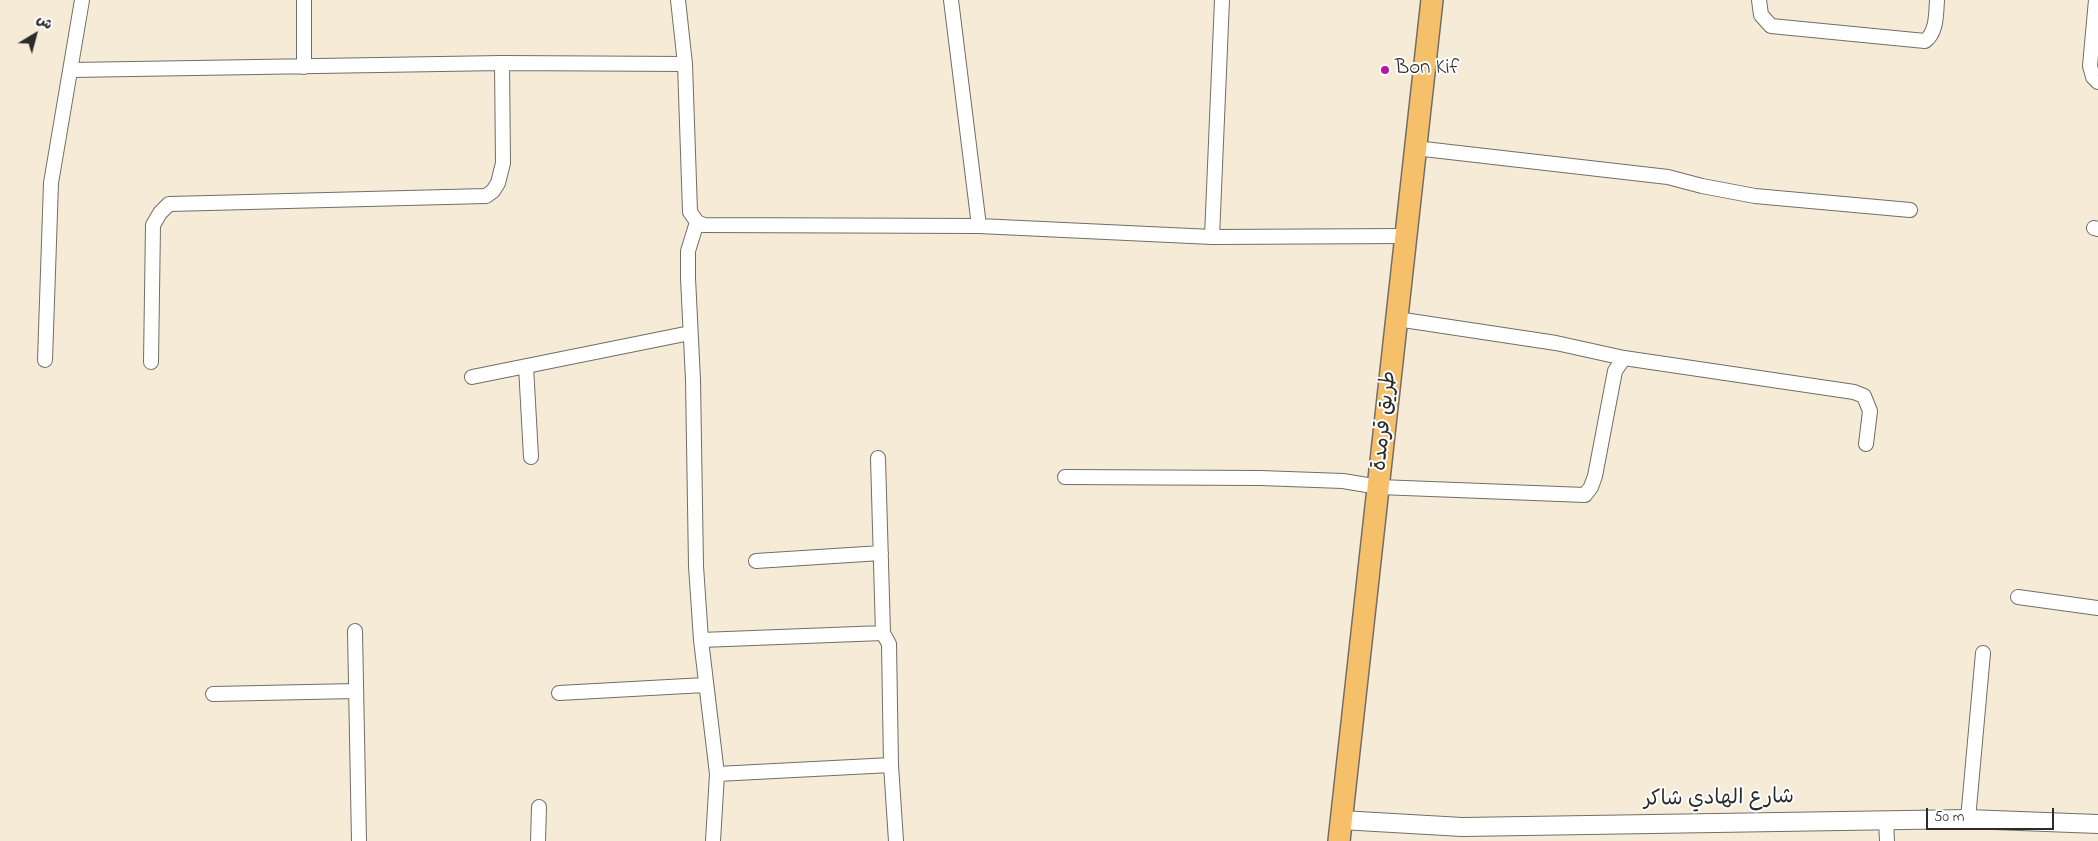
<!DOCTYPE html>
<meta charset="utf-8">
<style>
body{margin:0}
#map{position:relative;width:2098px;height:841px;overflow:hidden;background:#f5ebd7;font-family:"Indie Flower","Playpen Sans Arabic",sans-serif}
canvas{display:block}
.north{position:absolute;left:10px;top:10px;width:50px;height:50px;-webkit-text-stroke:4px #fff;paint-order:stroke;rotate:37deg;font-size:14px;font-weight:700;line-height:20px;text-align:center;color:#2b2b2b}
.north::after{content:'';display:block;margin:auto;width:18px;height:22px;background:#2b2b2b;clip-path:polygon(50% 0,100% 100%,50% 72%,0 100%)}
.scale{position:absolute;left:1926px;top:808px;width:128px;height:22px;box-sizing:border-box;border:2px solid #2b2b2b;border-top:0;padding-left:6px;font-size:15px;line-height:18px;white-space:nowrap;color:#2b2b2b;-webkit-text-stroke:4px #fff;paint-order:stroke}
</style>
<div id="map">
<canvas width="2098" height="841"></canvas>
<div class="north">ش</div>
<div class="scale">50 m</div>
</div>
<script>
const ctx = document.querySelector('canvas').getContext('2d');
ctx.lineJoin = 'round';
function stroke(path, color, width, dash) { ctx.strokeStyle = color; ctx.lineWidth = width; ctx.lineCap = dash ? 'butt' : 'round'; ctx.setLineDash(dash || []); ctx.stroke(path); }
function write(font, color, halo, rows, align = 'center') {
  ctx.font = font + ' "Indie Flower","Playpen Sans Arabic",sans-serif'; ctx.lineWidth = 4; ctx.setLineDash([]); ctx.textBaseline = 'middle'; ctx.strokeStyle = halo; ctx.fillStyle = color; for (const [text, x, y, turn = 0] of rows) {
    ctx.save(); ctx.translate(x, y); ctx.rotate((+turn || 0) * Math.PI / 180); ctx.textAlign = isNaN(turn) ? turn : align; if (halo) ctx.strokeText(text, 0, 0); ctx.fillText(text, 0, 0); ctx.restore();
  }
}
const minor = new Path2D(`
 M 304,0 L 304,67
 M 678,0 L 685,64 L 690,212 L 697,222 L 704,225 L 979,226 L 1212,237 L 1405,236
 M 951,0 L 979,226
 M 1759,0 L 1761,15 L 1771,26 L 1925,41 C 1937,32 1936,14 1937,0
 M 2096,0 L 2090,66 L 2093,77 L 2098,82
 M 71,70 L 502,63 L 685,64
 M 1415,148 L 1668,177 L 1702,186 L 1755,196 L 1910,210
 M 697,222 L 688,251 L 688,278 L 693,380 L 696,566 L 701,640 L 717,774 L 713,841
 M 2094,228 L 2098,229
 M 1212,237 L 1222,0
 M 1397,319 L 1556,343 L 1624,358
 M 45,360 L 51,183 L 82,0
 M 151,362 L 153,225 L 160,213 L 169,204 L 486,196 L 493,191 L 498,183 L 503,163 L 502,63
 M 526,366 L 531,457
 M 472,377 L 690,333
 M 878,458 L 883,633
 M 1065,477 L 1260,478 L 1343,481 L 1379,487 L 1585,495 L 1591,487 L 1595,476 L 1615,371 L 1624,358 L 1854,392 L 1864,396 L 1870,411 L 1866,444
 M 756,561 L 881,553
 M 2018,597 L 2098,608
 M 355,631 L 359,841
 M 701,640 L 883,633 L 889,644 L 891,765 L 896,841
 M 559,693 L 705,685
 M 213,694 L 355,691
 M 717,774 L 891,765
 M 1968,819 L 1983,653
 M 1886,820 L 1887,841
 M 538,841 L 539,807`);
const tertiary = new Path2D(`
 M 1341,820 L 1462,827 L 1968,819 L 2098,824`);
const primary = new Path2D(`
 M 1339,841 L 1432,0`);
stroke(minor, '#726e67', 16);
stroke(tertiary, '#726e67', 20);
stroke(primary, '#726e67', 24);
stroke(minor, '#fff', 14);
stroke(tertiary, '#fff', 18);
stroke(primary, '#f6c06b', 21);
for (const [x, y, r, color] of [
 [1385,70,5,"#b5179e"]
]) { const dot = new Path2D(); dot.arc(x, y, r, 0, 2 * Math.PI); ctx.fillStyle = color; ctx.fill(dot); stroke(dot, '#fff', 2); }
write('21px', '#2b2b2b', '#fff', [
 ["Bon Kif",1395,70]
], 'left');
write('21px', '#2b2b2b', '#fff', [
 ["طريق قرمدة",1386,421,-84],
 ["شارع الهادي شاكر",1719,800,-1]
]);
</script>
